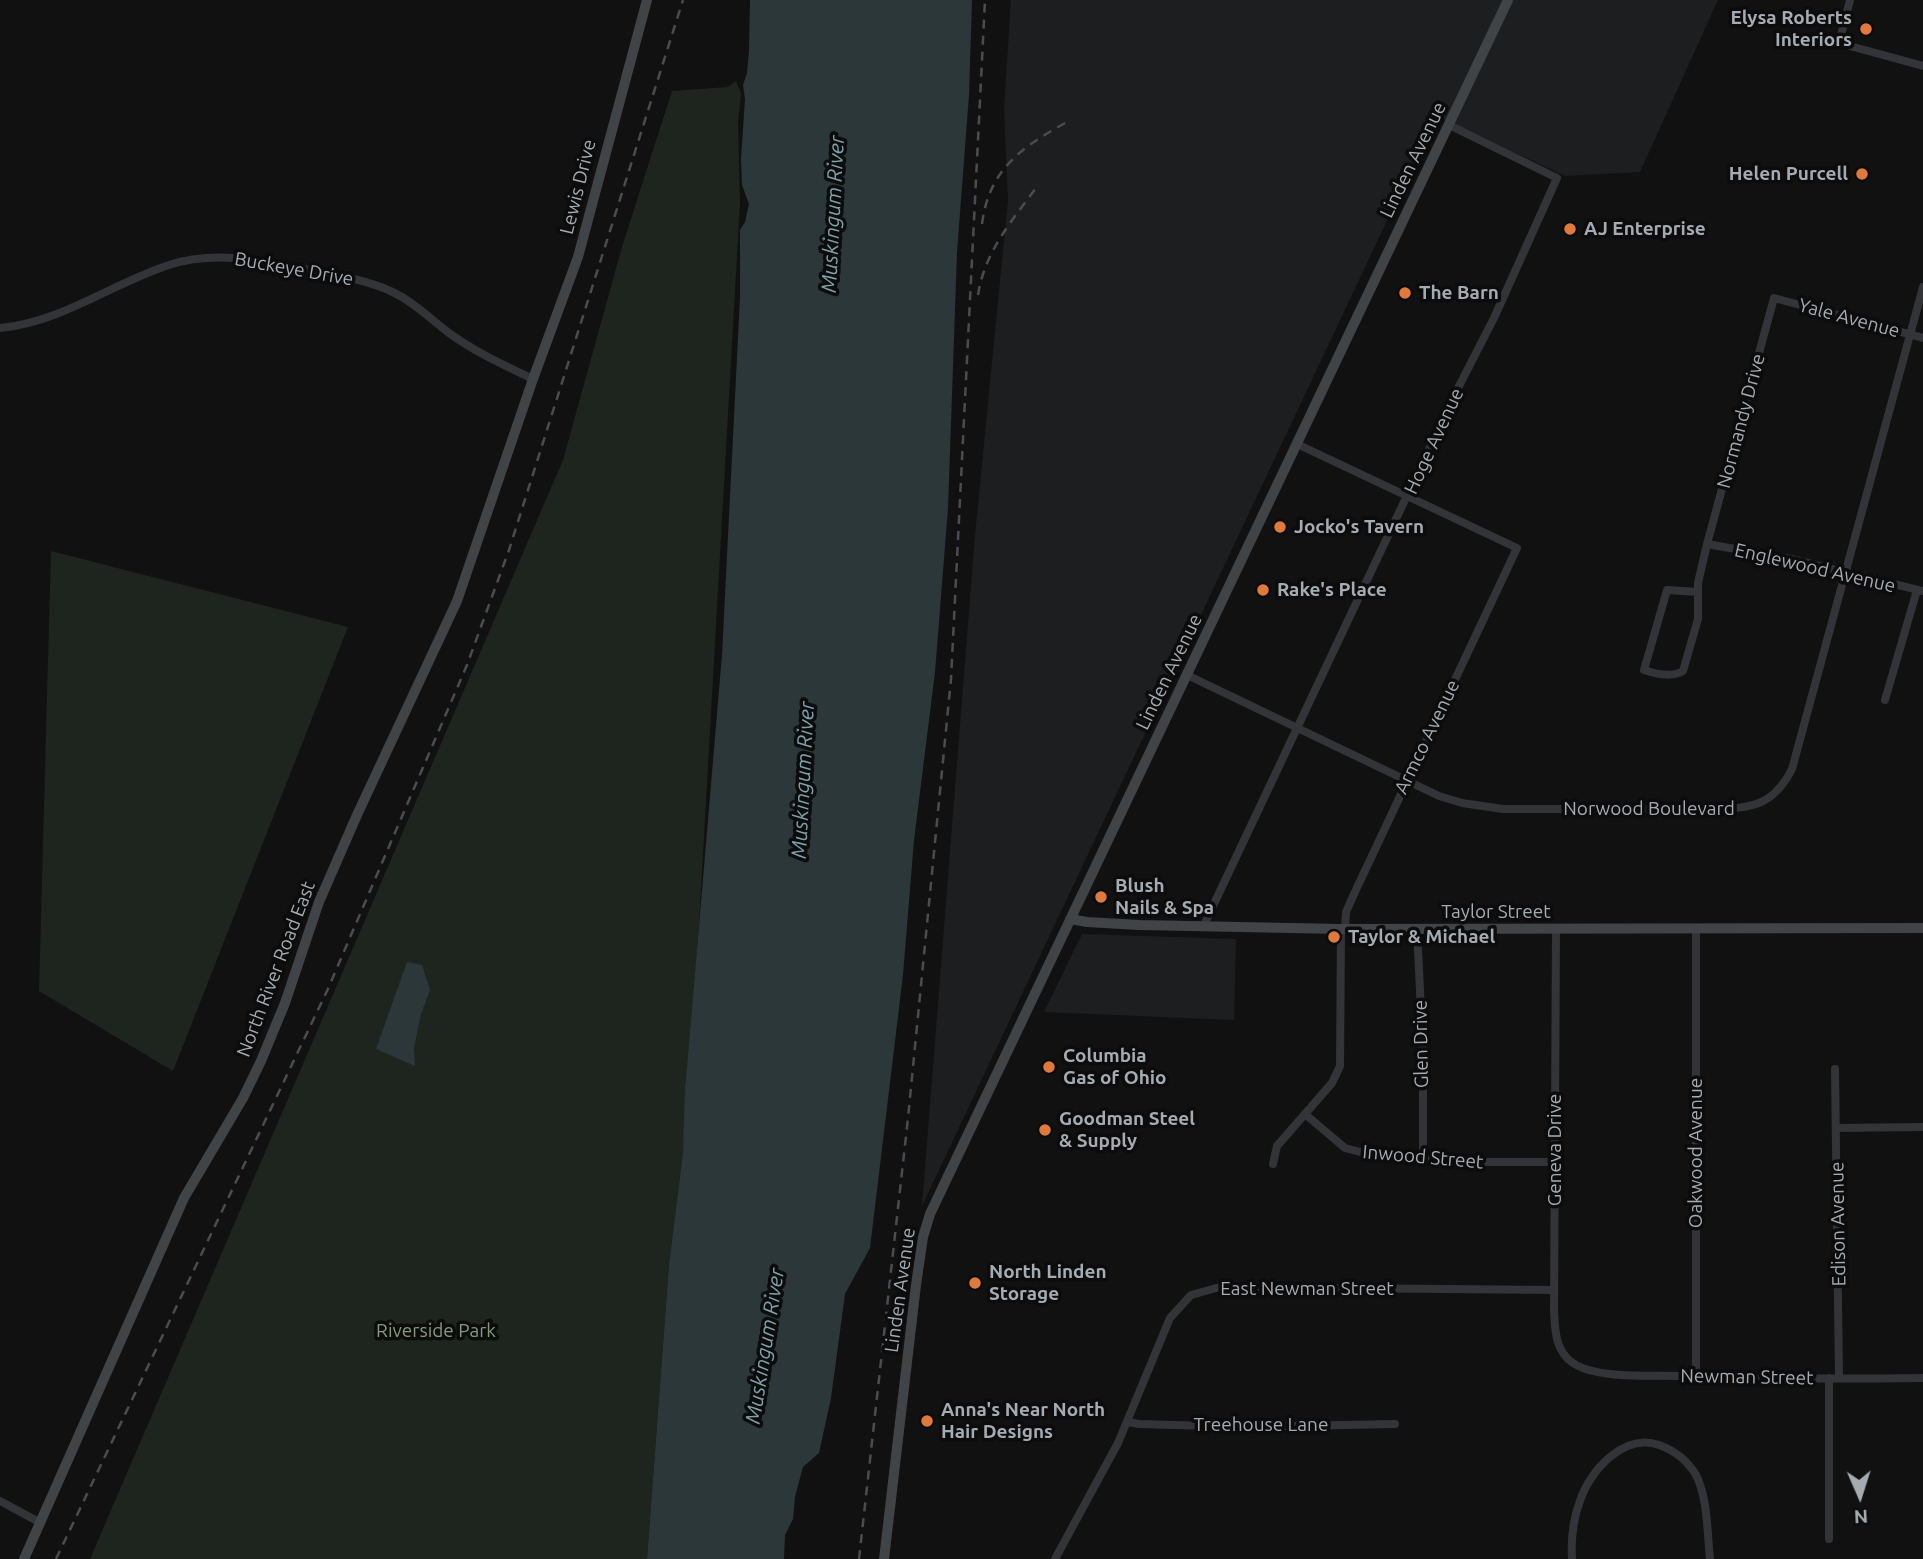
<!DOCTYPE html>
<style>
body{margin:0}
#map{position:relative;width:1923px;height:1559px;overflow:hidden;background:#111112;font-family:Ubuntu,sans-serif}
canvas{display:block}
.north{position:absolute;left:1825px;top:1461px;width:70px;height:70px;-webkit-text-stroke:5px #0c0c0d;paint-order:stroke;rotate:177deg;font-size:19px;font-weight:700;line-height:28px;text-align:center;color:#a4acb2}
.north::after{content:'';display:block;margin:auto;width:24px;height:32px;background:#a4acb2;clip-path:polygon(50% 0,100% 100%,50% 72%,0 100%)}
</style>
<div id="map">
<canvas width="1923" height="1559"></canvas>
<div class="north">N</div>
</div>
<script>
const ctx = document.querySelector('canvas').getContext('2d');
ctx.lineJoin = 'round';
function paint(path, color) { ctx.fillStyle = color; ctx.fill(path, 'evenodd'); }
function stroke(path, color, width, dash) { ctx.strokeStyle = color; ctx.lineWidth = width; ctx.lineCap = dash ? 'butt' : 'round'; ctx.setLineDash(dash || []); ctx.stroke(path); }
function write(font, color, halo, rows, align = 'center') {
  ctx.font = font + ' Ubuntu,sans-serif'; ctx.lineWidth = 7; ctx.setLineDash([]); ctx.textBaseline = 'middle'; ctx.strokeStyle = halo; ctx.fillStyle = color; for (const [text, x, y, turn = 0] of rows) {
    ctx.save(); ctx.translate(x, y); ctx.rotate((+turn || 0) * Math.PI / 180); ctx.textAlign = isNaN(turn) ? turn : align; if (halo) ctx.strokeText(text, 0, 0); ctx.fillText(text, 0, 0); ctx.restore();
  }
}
paint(new Path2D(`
 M 1011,0 L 1718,0 L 1640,172 L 1565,176 L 1441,118 L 1401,191 L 922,1206 L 975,535 L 1008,200 L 1004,109 Z
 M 1082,934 L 1236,939 L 1234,1020 L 1044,1012 Z`), '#1d1e1f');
paint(new Path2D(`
 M 736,81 L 741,93 L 738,124 L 740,203 L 699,924 L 683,1152 L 669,1264 L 647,1559 L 90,1559 L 563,460 L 622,247 L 672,91 L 728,87 Z
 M 51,551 L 348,627 L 173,1071 L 39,991 Z`), '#1e251e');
paint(new Path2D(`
 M 750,0 L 972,0 L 969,95 L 957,252 L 948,508 L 935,672 L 914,840 L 903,975 L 870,1248 L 845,1294 L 831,1398 L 819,1453 L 803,1467 L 795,1497 L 793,1519 L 785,1535 L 784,1559 L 647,1559 L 669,1264 L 683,1152 L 685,1091 L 722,655 L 740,298 L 740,230 L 745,222 L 749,204 L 742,185 L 741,159 L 745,99 L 743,85 L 747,73 L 749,51 Z
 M 407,962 L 422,965 L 430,990 L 421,1014 L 414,1048 L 415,1066 L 376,1049 Z`), '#2c373a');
stroke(new Path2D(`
 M 1850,0 L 1839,43 L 1923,66
 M 0,328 C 62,322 111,284 169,265 C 216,249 268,262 316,271 C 345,277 377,282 402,297 C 419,307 433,321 449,333 C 475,352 504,365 533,379
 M 1297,444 L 1517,548 L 1354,894 L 1346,912 L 1345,929
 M 1707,544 L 1791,559 L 1923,591
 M 1698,592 L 1698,619 L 1683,671 C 1672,678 1656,674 1644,670 L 1667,590 L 1698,592 L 1698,583 L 1707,544 L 1774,298 L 1923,338
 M 1187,675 L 1439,796 L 1462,803 L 1503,809 L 1721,809 C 1756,808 1775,802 1792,769 L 1923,287
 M 1885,700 L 1917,590
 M 1203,927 L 1456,392 L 1494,318 L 1557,178 L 1449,125
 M 1696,928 L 1696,1377
 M 1417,929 L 1423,1052 L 1423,1159
 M 1556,930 L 1554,1310 C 1555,1330 1555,1351 1573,1363 C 1596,1379 1650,1375 1678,1376 C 1759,1379 1841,1379 1923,1378
 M 1835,1069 L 1839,1378
 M 1305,1114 L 1345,1148 L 1364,1153 L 1454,1162 L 1555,1162
 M 1837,1128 L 1923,1127
 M 1273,1164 L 1277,1146 L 1332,1083 L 1340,1066 L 1341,929
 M 1829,1378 L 1829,1539
 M 1128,1422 L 1139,1424 L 1243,1427 L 1395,1424
 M 0,1501 L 39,1522
 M 1055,1559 L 1118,1443 L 1170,1318 L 1191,1295 L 1220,1287 L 1554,1290
 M 1572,1559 C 1571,1540 1573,1519 1580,1501 C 1590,1470 1624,1433 1659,1445 C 1676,1451 1687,1460 1696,1475 C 1708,1499 1707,1532 1710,1559`), '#323437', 8);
stroke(new Path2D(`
 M 1070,919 L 1087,922 L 1139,925 L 1341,929 L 1923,928
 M 24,1559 L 184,1198 L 243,1098 L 261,1061 L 285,1003 L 319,902 L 357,815 L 457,601 L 533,379 L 578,257 L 647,0
 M 884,1559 L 916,1285 L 923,1237 L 930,1214 L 1508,0`), '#414447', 10);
stroke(new Path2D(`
 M 982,224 C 989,169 1022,147 1067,122
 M 978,295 C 985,250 1013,220 1038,185
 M 56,1559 L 327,991 L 467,665 L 509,550 L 683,0
 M 859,1559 L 908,1118 L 951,679 L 985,0`), '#4a4d50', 2.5, [9, 7]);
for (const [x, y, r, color] of [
 [1866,29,7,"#e0793c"],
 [1862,174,7,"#e0793c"],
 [1570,229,7,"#e0793c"],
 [1405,293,7,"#e0793c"],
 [1280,527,7,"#e0793c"],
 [1263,590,7,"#e0793c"],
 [1101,897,7,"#e0793c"],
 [1334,937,7,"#e0793c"],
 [1049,1067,7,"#e0793c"],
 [1045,1130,7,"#e0793c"],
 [975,1283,7,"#e0793c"],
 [927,1421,7,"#e0793c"]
]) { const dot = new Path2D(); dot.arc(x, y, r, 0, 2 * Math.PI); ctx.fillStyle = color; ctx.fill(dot); stroke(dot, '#0c0c0d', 2.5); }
write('bold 19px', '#a4acb2', '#0c0c0d', [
 ["Elysa Roberts",1852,18,"right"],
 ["Interiors",1852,40,"right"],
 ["Helen Purcell",1848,174,"right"],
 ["AJ Enterprise",1584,229],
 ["The Barn",1419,293],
 ["Jocko's Tavern",1294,527],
 ["Rake's Place",1277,590],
 ["Blush",1115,886],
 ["Nails & Spa",1115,908],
 ["Taylor & Michael",1348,937],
 ["Columbia",1063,1056],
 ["Gas of Ohio",1063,1078],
 ["Goodman Steel",1059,1119],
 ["& Supply",1059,1141],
 ["North Linden",989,1272],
 ["Storage",989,1294],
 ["Anna's Near North",941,1410],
 ["Hair Designs",941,1432]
], 'left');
write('19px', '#a4acb2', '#0c0c0d', [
 ["Linden Avenue",1413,160,-64],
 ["Lewis Drive",578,187,-76],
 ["Buckeye Drive",294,269,10],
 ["Yale Avenue",1849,318,15],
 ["Normandy Drive",1741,421,-75],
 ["Hoge Avenue",1434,441,-65],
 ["Englewood Avenue",1815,568,13],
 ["Linden Avenue",1169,672,-64],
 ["Armco Avenue",1427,737,-64],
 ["Norwood Boulevard",1649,809],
 ["Taylor Street",1496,912],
 ["North River Road East",276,969,-69],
 ["Glen Drive",1421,1044,-91],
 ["Geneva Drive",1555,1150,-90],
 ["Oakwood Avenue",1696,1153,-90],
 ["Inwood Street",1423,1157,5],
 ["Edison Avenue",1838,1224,-91],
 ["East Newman Street",1307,1289],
 ["Linden Avenue",900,1290,-82],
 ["Newman Street",1747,1377,1],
 ["Treehouse Lane",1261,1425]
]);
write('19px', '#839b7c', '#0c0c0d', [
 ["Riverside Park",436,1331]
]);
write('italic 21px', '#7da2aa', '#0c0c0d', [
 ["Muskingum River",833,214,-87],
 ["Muskingum River",803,780,-87],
 ["Muskingum River",765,1346,-81]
]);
</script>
